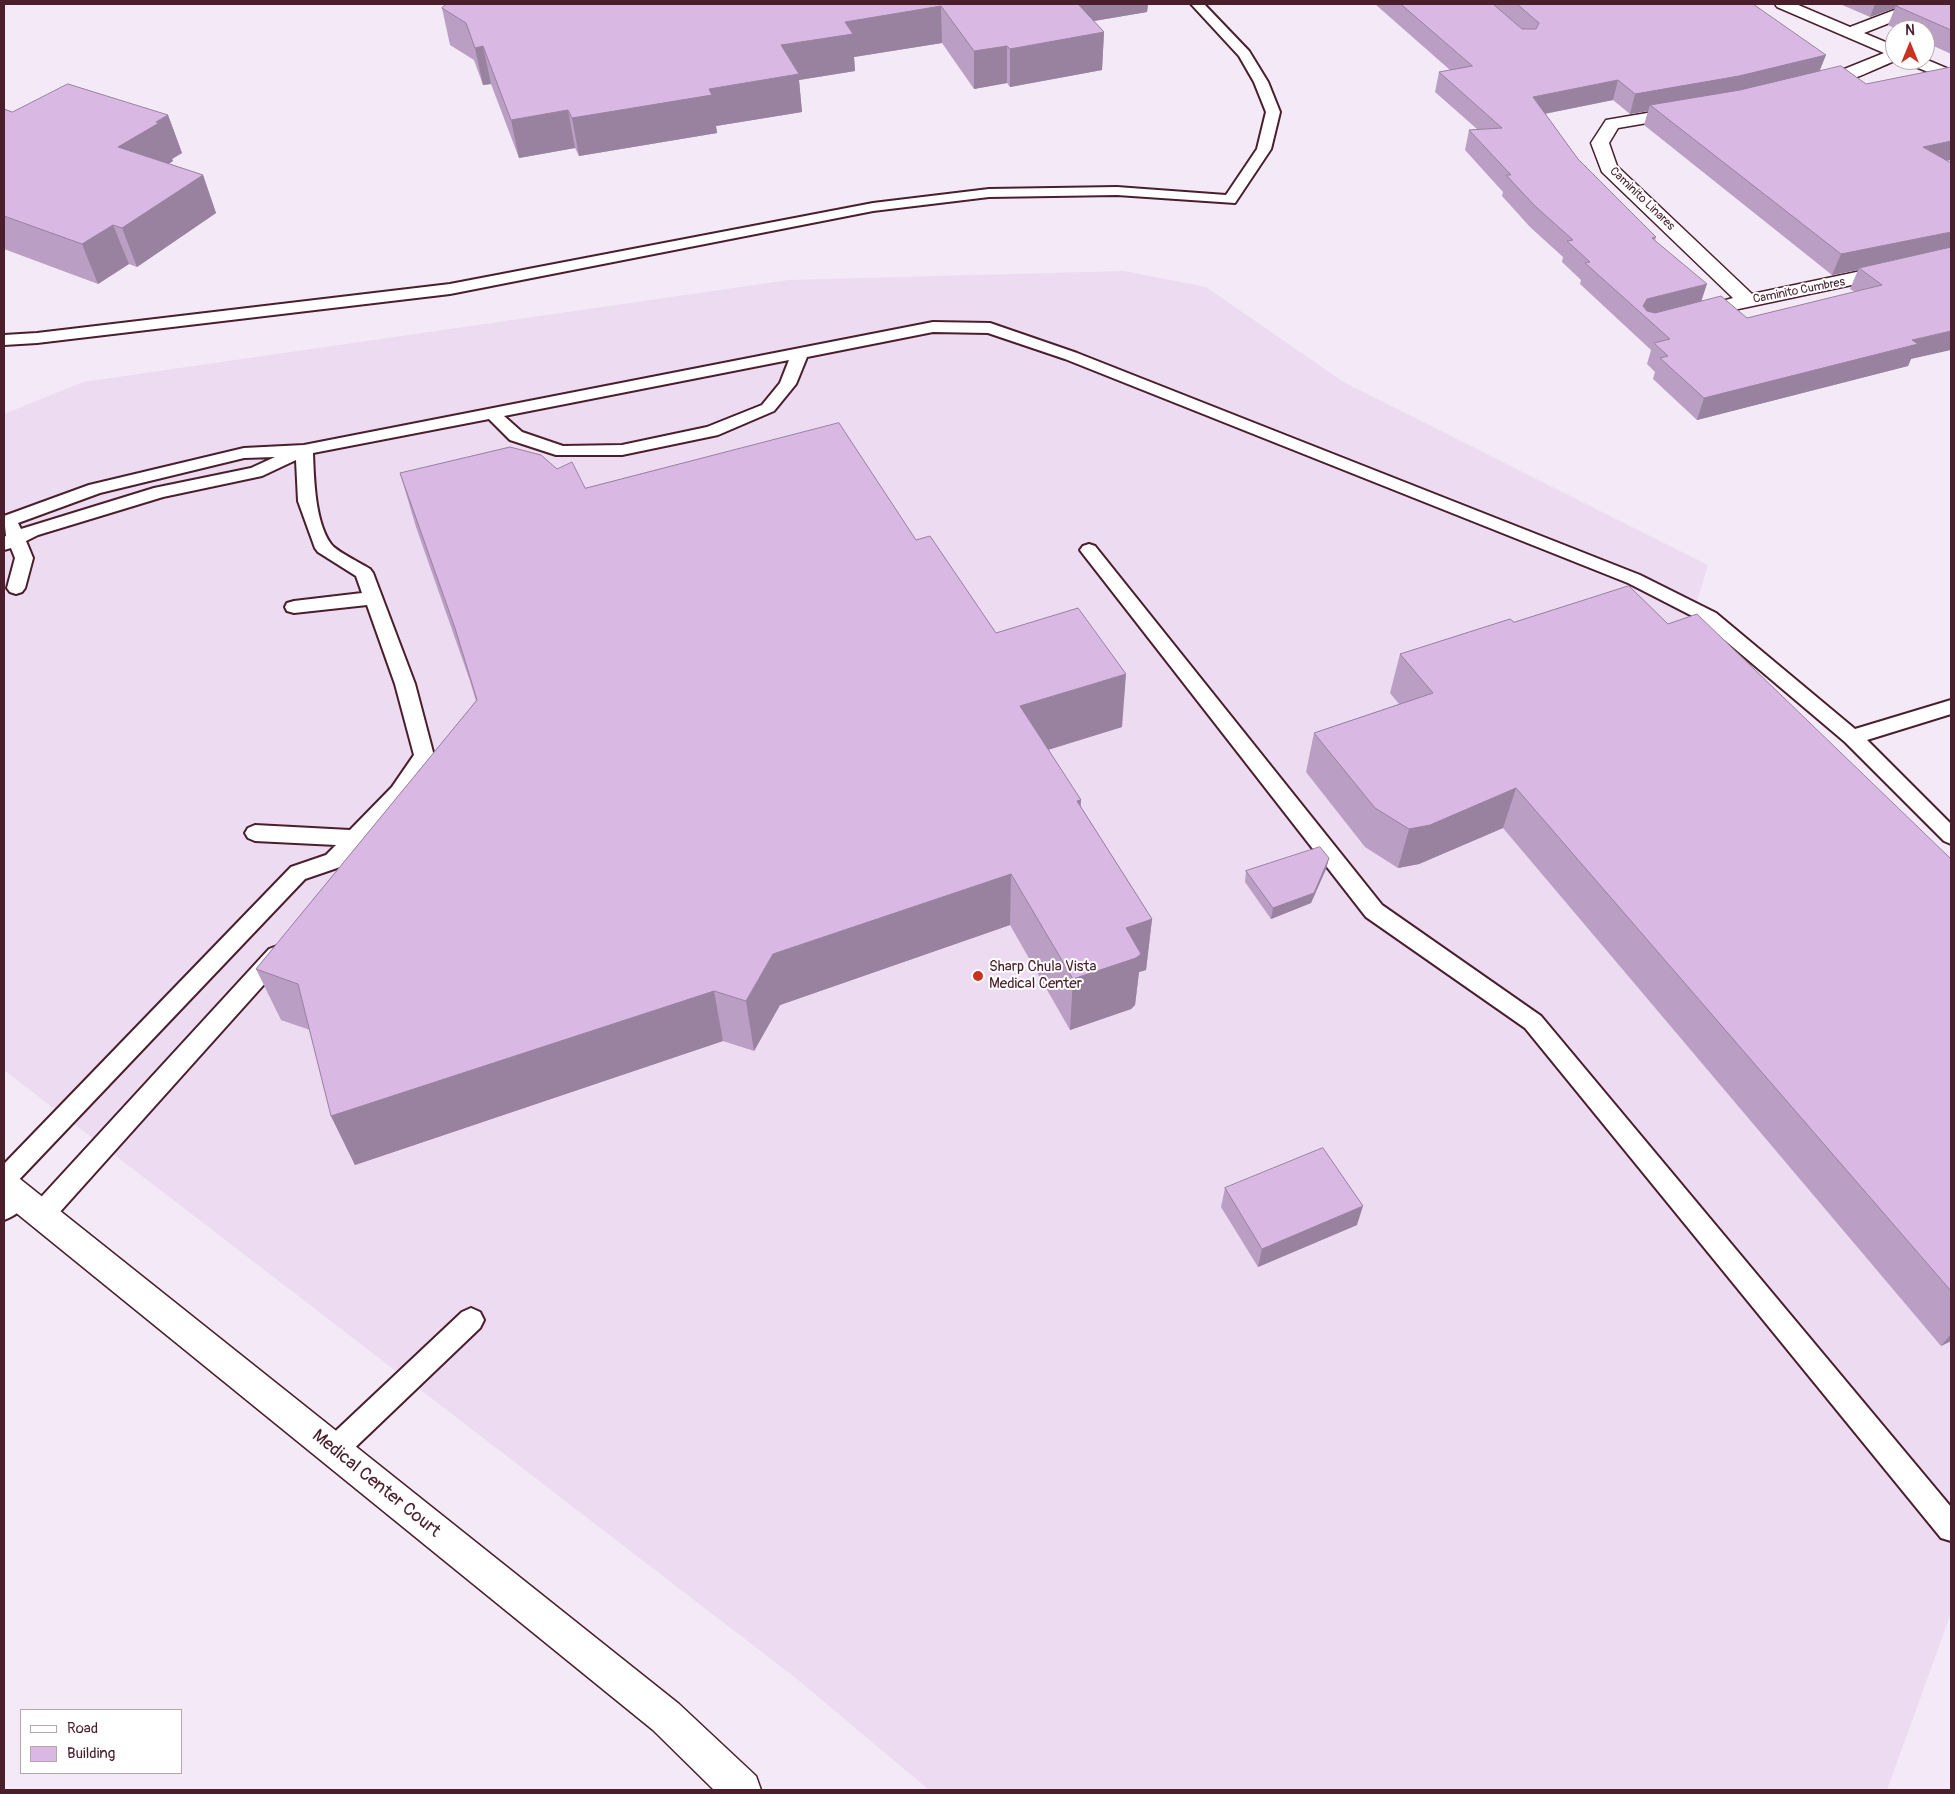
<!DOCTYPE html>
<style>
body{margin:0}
#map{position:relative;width:1955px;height:1794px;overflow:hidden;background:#f4eaf7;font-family:Pangolin,sans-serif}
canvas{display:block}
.frame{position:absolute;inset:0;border:5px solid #4a1f2b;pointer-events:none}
.legend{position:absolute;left:20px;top:1709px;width:162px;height:65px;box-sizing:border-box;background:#fff;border:1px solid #b7a5aa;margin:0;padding:6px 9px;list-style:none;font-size:15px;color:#4a1f2b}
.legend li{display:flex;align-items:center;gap:10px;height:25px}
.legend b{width:25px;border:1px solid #b7a5aa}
.north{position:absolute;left:1885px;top:20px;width:50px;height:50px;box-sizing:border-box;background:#fff;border:1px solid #b7a5aa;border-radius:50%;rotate:0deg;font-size:14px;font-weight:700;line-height:20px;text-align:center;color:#4a1f2b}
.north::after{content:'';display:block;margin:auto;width:18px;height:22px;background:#c8321e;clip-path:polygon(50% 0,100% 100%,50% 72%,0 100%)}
</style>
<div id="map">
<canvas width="1955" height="1794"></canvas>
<div class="frame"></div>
<ul class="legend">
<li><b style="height:6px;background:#fff"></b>Road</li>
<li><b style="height:14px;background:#dab8e4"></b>Building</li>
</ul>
<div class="north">N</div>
</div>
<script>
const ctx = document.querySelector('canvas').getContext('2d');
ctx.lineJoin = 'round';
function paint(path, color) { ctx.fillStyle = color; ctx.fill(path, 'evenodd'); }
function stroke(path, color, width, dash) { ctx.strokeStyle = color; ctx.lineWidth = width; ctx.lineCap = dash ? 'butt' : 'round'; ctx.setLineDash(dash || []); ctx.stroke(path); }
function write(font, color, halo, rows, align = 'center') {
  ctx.font = font + ' Pangolin,sans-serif'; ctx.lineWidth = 4; ctx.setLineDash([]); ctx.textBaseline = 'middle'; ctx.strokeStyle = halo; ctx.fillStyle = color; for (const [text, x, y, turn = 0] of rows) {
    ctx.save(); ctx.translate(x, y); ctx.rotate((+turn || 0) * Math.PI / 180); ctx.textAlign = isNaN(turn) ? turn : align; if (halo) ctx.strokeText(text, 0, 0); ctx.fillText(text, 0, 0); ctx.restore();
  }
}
paint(new Path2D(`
 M 1124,271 L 1206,287 L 1345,383 L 1708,565 L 1691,621 L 1951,883 L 1951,1613 L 1887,1790 L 929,1790 L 797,1679 L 4,1070 L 4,414 L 83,382 L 789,280 Z`), '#ecdbf1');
const service = new Path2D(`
 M 1191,4 L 1204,4 L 1249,51 L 1268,82 L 1280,112 L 1271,149 L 1235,203 L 1117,195 L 989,197 L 873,211 L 450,294 L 37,343 L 4,345 L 4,335 L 37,333 L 450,284 L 873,203 L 989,189 L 1117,187 L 1226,195 L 1257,149 L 1266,112 L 1254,82 L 1239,56 Z
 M 933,322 L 990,323 L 1077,353 L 1640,575 L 1716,613 L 1855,729 L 1951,700 L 1951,714 L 1867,740 L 1951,824 L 1951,844 L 1944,841 L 1845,742 L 1702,621 L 1628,583 L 1065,359 L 988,333 L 933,332 L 807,357 L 796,384 L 774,411 L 718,435 L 622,455 L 556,455 L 510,440 L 489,419 L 313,453 C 314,480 315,522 331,544 C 337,552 361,563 370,569 L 373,573 L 415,684 L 434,756 L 406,797 L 340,867 L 305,879 L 12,1187 L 4,1190 L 4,1164 L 291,867 L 326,855 L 336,845 L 255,841 L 248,838 L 245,833 L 248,828 L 255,825 L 350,830 L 392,787 L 414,755 L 395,684 L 367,605 L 294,613 L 287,611 L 285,607 L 287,603 L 294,601 L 362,593 L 356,576 L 318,552 L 315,548 L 298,501 L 296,460 L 262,476 L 163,497 L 38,535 L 26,541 L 33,558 L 25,588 L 22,592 L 16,594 L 10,592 L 7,588 L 15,558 L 11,548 L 4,550 L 4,537 L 6,536 L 4,516 L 89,485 L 244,448 L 304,445 ZM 789,360 L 780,383 L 762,405 L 707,427 L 622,445 L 563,446 L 522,432 L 504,416 ZM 275,457 L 251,468 L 154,488 L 21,529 L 18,523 L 100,493 L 244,458 Z
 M 1089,544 L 1095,546 L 1382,905 L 1541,1016 L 1951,1507 L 1951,1541 L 1941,1538 L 1525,1028 L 1366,917 L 1083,554 L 1080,550 L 1083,546 Z
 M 277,946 L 285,949 L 288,955 L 285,961 L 50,1223 L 41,1226 L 32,1223 L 29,1215 L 32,1207 L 269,949 Z
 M 19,1186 L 28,1190 L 31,1197 C 26,1208 15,1216 4,1220 L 4,1195 Z
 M 471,1308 L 480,1312 L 484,1320 L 480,1328 L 343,1459 L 334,1463 L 325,1459 L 321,1450 L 325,1441 L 462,1312 Z`);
const minor = new Path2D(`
 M 1775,4 L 1796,4 L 1850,27 L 1910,4 L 1932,4 L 1930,7 L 1864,33 L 1895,46 L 1895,60 L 1897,60 C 1877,68 1828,93 1808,88 L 1805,84 L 1808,80 L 1832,74 L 1884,53 L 1777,7 Z
 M 1925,59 L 1951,70 L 1951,81 L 1908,64 L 1906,60 Z
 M 1682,107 L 1688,108 L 1691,112 L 1688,116 L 1618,128 L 1609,143 L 1617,166 L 1752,294 L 1951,252 L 1951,264 L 1729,311 L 1722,309 L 1719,305 L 1722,301 L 1733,298 L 1602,172 L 1591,143 L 1606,120 Z`);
const tertiary = new Path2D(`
 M 4,1172 L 15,1175 L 679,1704 L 756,1776 L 761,1790 L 714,1790 L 653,1730 L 4,1203 Z`);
stroke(service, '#4a1f2b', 4);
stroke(minor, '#4a1f2b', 3);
stroke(tertiary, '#4a1f2b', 3);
paint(service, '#fff');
paint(minor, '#fff');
paint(tertiary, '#fff');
paint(new Path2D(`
 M 1148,4 L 1147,12 L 1094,21 L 1104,32 L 1102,70 L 1010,87 L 1007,83 L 974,89 L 942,43 L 854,57 L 855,71 L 799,80 L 802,112 L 716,126 L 717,133 L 579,156 L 575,148 L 519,158 L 491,84 L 483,85 L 474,60 L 450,45 L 442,8 Z
 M 1375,4 L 1753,4 L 1820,71 L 1947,160 L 1911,359 L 1908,366 L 1697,420 L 1653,379 L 1655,372 L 1647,364 L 1651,350 L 1580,284 L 1581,280 L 1562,262 L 1563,257 L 1530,227 L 1502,196 L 1503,192 L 1465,150 L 1469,130 L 1477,129 L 1435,92 L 1439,72 L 1450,70 ZM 1613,100 L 1630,114 L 1648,111 L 1644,125 L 1832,275 L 1858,270 L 1850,289 L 1855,292 L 1747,318 L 1702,301 L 1655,241 L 1656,237 L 1578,159 L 1545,114 Z
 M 1840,4 L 1951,4 L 1951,54 L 1925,42 L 1925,30 L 1898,30 L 1888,25 L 1895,8 L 1870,17 Z
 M 4,109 L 12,112 L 168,115 L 182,153 L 172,159 L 173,161 L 169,164 L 203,175 L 216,213 L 137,267 L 129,264 L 98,284 L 4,249 Z
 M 557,469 L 585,488 L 916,540 L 996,633 L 1122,727 L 1048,750 L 1081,807 L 1152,919 L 1146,970 L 1139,972 L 1135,1005 L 1131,1009 L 1070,1030 L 1010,925 L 780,1005 L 754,1051 L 723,1041 L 355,1165 L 331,1116 L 310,1030 L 281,1020 L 256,969 L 476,701 L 470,681 L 416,527 L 400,473 Z
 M 1514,622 L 1668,624 L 1951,859 L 1951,1341 L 1941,1346 L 1503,828 L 1419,864 L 1398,868 L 1365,847 L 1306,772 L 1314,733 L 1399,704 L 1390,693 L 1400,654 Z
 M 1329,858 L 1326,869 L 1311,903 L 1271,919 L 1245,882 L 1246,871 Z
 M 1225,1188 L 1357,1225 L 1258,1267 L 1221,1207 Z`), '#bb9ec4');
paint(new Path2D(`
 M 1065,4 L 1148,4 L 1147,12 L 1064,26 Z
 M 1875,4 L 1905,4 L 1896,6 L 1895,8 L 1870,17 Z
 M 941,6 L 942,43 L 854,57 L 855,71 L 799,80 L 802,112 L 716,126 L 717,133 L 579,156 L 572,118 L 709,89 L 781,45 L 845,22 Z
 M 1104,32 L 1102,70 L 1010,87 L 1010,49 Z
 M 483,46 L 491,84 L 483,85 L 475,48 Z
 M 1007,46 L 1007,83 L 974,89 L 974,51 Z
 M 1826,55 L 1818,75 L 1733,96 L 1650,105 L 1648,111 L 1630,114 L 1635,94 Z
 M 1618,80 L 1613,100 L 1528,117 L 1533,97 Z
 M 568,110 L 575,148 L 519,158 L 511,120 Z
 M 168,115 L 182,153 L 172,159 L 173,161 L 132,185 L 118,147 Z
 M 1951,141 L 1951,160 L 1914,167 L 1923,147 Z
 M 203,175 L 216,213 L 137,267 L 122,228 Z
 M 113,225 L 129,264 L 98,284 L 82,244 Z
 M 1951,232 L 1951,251 L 1859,268 L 1858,270 L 1832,275 L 1841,254 Z
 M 1707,284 L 1700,305 L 1647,318 L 1643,306 L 1647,299 Z
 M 1951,331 L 1951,350 L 1911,359 L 1908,366 L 1697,420 L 1704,398 L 1912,340 Z
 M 1126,674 L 1122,727 L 1018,759 L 1020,706 Z
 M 1516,788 L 1503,828 L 1419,864 L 1398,868 L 1409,829 Z
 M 1081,800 L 1078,852 L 1077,801 Z
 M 1329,858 L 1326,869 L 1311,903 L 1271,919 L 1273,908 Z
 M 1011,874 L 1010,925 L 780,1005 L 754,1051 L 746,1001 L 773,954 Z
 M 1152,919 L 1146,970 L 1139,972 L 1135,1005 L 1131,1009 L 1070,1030 L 1073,979 L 1126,928 Z
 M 714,991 L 723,1041 L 355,1165 L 331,1116 Z
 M 1363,1206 L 1357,1225 L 1258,1267 L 1262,1249 Z
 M 1951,1334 L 1951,1341 L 1941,1346 Z`), '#9981a0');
const building = new Path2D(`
 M 447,4 L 1078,4 L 1104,32 L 1010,49 L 1007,46 L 974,51 L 941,6 L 845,22 L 853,34 L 781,45 L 799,74 L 709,89 L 712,95 L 572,118 L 568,110 L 511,120 L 483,46 L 475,48 L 466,23 L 442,8 Z
 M 1401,4 L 1493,4 L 1522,29 L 1536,29 L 1539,23 L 1517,4 L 1753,4 L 1826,55 L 1739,76 L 1635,94 L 1618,80 L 1533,97 L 1578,159 L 1656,237 L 1652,238 L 1707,284 L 1647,299 L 1643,306 L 1647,311 L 1655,313 L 1721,296 L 1747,318 L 1882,285 L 1859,268 L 1951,247 L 1951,331 L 1912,340 L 1918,344 L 1704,398 L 1660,358 L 1668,356 L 1654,343 L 1670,339 L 1585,263 L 1590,262 L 1567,241 L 1573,240 L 1535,206 L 1506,175 L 1511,175 L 1469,130 L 1502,128 L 1439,72 L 1472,66 Z
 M 1901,4 L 1951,4 L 1951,30 L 1896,6 Z
 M 1841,66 L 1866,84 L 1951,67 L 1951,141 L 1923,147 L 1951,163 L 1951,232 L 1841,254 L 1650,105 L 1740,90 Z
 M 68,84 L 168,115 L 156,122 L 159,123 L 118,147 L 203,175 L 122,228 L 113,225 L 82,244 L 4,216 L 4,109 L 12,112 Z
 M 839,423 L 916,540 L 930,536 L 996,633 L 1078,608 L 1126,674 L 1020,706 L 1081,800 L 1077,801 L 1152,919 L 1126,928 L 1141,954 L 1136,958 L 1073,979 L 1011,874 L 773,954 L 746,1001 L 714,991 L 331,1116 L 298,984 L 256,969 L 477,700 L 455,628 L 400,473 L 510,447 L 541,455 L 557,469 L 572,462 L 585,488 Z
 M 1629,586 L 1668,624 L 1697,614 L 1951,859 L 1951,1291 L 1516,788 L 1430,825 L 1409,829 L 1375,808 L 1314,733 L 1433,693 L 1400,654 L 1510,619 L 1514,622 Z
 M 1320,847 L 1329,858 L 1314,893 L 1273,908 L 1246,871 Z
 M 1323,1148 L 1363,1206 L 1262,1249 L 1225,1188 Z`);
paint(building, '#dab8e4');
stroke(building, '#9981a0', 1);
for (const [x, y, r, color] of [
 [978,976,6,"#c8321e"]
]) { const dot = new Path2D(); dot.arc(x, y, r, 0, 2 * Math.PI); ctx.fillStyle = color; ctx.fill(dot); stroke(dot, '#fff', 2); }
write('12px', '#4a1f2b', '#fff', [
 ["Caminito Linares",1642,199,44],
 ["Caminito Cumbres",1799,291,-11]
]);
write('15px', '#4a1f2b', '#fff', [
 ["Sharp Chula Vista",989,967],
 ["Medical Center",989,984]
], 'left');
write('18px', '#4a1f2b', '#fff', [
 ["Medical Center Court",376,1484,39]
]);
</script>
